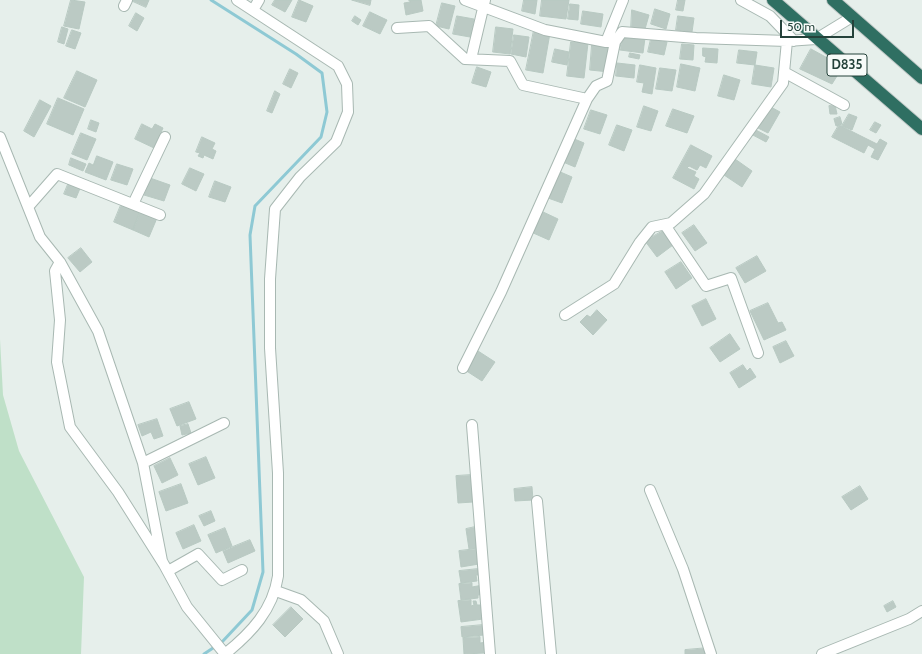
<!DOCTYPE html>
<style>
body{margin:0}
#map{position:relative;width:922px;height:654px;overflow:hidden;background:#e6efeb;font-family:Cabin,sans-serif}
canvas{display:block}
.scale{position:absolute;left:780px;top:20px;width:74px;height:18px;box-sizing:border-box;border:2px solid #24423a;border-top:0;padding-left:5px;font-size:12px;line-height:14px;white-space:nowrap;color:#24423a;-webkit-text-stroke:3px #f7fbf9;paint-order:stroke}
</style>
<div id="map">
<canvas width="922" height="654"></canvas>
<div class="scale">50 m</div>
</div>
<script>
const ctx = document.querySelector('canvas').getContext('2d');
ctx.lineJoin = 'round';
function paint(path, color) { ctx.fillStyle = color; ctx.fill(path, 'evenodd'); }
function stroke(path, color, width, dash) { ctx.strokeStyle = color; ctx.lineWidth = width; ctx.lineCap = dash ? 'butt' : 'round'; ctx.setLineDash(dash || []); ctx.stroke(path); }
function write(font, color, halo, rows, align = 'center') {
  ctx.font = font + ' Cabin,sans-serif'; ctx.lineWidth = 3.5; ctx.setLineDash([]); ctx.textBaseline = 'middle'; ctx.strokeStyle = halo; ctx.fillStyle = color; for (const [text, x, y, turn = 0] of rows) {
    ctx.save(); ctx.translate(x, y); ctx.rotate((+turn || 0) * Math.PI / 180); ctx.textAlign = isNaN(turn) ? turn : align; if (halo) ctx.strokeText(text, 0, 0); ctx.fillText(text, 0, 0); ctx.restore();
  }
}
paint(new Path2D(`
 M 0,339 L 3,395 L 19,451 L 84,577 L 81,654 L 0,654 Z`), '#bfe0c8');
stroke(new Path2D(`
 M 204,654 L 222,642 L 252,610 L 263,572 L 250,235 L 255,206 L 321,137 L 327,112 L 322,73 L 296,54 L 211,0`), '#8ec9d4', 3);
const building = new Path2D(`
 M 71,0 L 85,2 L 79,29 L 64,26 Z
 M 130,0 L 149,0 L 146,7 Z
 M 275,0 L 292,0 L 285,12 L 272,5 Z
 M 299,0 L 313,6 L 306,22 L 292,17 Z
 M 352,0 L 371,0 L 370,5 Z
 M 409,0 L 421,0 L 423,11 L 406,15 L 404,3 L 410,2 Z
 M 524,0 L 537,0 L 535,14 L 522,11 Z
 M 542,0 L 569,0 L 566,19 L 540,16 Z
 M 678,0 L 685,0 L 683,11 L 676,10 Z
 M 442,3 L 455,6 L 449,29 L 436,26 Z
 M 570,4 L 579,5 L 578,20 L 568,19 Z
 M 655,9 L 670,14 L 666,29 L 651,24 Z
 M 632,10 L 649,15 L 645,29 L 631,29 Z
 M 583,11 L 603,14 L 601,27 L 581,24 Z
 M 370,12 L 387,20 L 380,34 L 363,26 Z
 M 136,13 L 144,18 L 137,31 L 129,26 Z
 M 355,16 L 361,20 L 358,25 L 352,21 Z
 M 457,16 L 474,19 L 470,37 L 453,34 Z
 M 678,16 L 694,18 L 692,32 L 676,30 Z
 M 62,27 L 68,29 L 64,44 L 58,42 Z
 M 496,27 L 513,29 L 510,54 L 493,52 Z
 M 72,30 L 81,33 L 75,49 L 66,46 Z
 M 534,30 L 550,33 L 543,73 L 526,70 Z
 M 514,35 L 529,37 L 526,57 L 511,54 Z
 M 623,35 L 645,38 L 643,53 L 620,50 Z
 M 651,39 L 667,42 L 664,55 L 648,52 Z
 M 571,42 L 588,43 L 584,78 L 567,76 Z
 M 682,44 L 694,45 L 693,60 L 680,59 Z
 M 592,45 L 611,47 L 609,72 L 590,70 Z
 M 703,48 L 718,49 L 717,63 L 705,62 L 706,57 L 703,56 Z
 M 555,49 L 569,52 L 567,65 L 552,62 Z
 M 811,49 L 833,61 L 828,71 L 837,76 L 832,84 L 800,69 Z
 M 739,50 L 757,52 L 755,65 L 737,63 Z
 M 630,53 L 640,55 L 639,59 L 629,57 Z
 M 617,63 L 635,65 L 634,78 L 616,76 Z
 M 681,64 L 700,68 L 695,91 L 677,87 Z
 M 640,65 L 656,68 L 652,94 L 642,92 L 644,83 L 637,82 Z
 M 755,65 L 774,68 L 771,87 L 752,84 Z
 M 477,67 L 491,72 L 486,87 L 472,83 Z
 M 660,68 L 676,70 L 672,91 L 656,89 Z
 M 290,69 L 298,73 L 291,88 L 283,84 Z
 M 77,71 L 97,80 L 85,107 L 64,98 Z
 M 724,75 L 740,80 L 734,100 L 718,96 Z
 M 275,91 L 280,94 L 272,113 L 267,111 Z
 M 58,98 L 84,109 L 73,135 L 47,124 Z
 M 40,100 L 51,106 L 34,137 L 24,131 Z
 M 835,105 L 837,114 L 830,114 L 829,106 Z
 M 644,106 L 658,111 L 651,131 L 637,127 Z
 M 769,106 L 780,112 L 768,133 L 756,127 Z
 M 673,109 L 694,116 L 687,133 L 666,126 Z
 M 591,110 L 607,115 L 600,134 L 584,129 Z
 M 849,114 L 857,117 L 852,130 L 842,126 Z
 M 840,117 L 842,124 L 836,126 L 834,119 Z
 M 91,120 L 99,123 L 96,132 L 88,129 Z
 M 875,122 L 881,125 L 876,133 L 870,130 Z
 M 142,124 L 152,129 L 155,124 L 163,128 L 154,148 L 135,139 Z
 M 617,125 L 632,130 L 624,151 L 609,145 Z
 M 839,125 L 877,144 L 880,139 L 887,143 L 878,160 L 871,157 L 875,149 L 868,145 L 864,153 L 832,137 Z
 M 754,129 L 769,137 L 766,142 L 751,134 Z
 M 81,133 L 96,139 L 87,160 L 72,154 Z
 M 202,137 L 215,143 L 212,149 L 216,151 L 213,159 L 204,155 L 203,158 L 198,156 L 200,153 L 196,152 Z
 M 572,138 L 584,143 L 575,167 L 563,162 Z
 M 691,145 L 712,156 L 706,168 L 700,165 L 697,170 L 689,166 L 687,168 L 696,172 L 694,176 L 699,179 L 694,189 L 673,178 Z
 M 97,156 L 113,162 L 106,180 L 85,172 L 89,163 L 93,165 Z
 M 71,158 L 86,164 L 83,171 L 69,165 Z
 M 735,159 L 752,171 L 742,187 L 724,175 Z
 M 117,164 L 133,169 L 127,185 L 111,180 Z
 M 190,168 L 204,174 L 196,191 L 182,184 Z
 M 558,171 L 572,177 L 562,203 L 548,198 Z
 M 150,178 L 170,185 L 164,201 L 144,195 Z
 M 215,181 L 231,187 L 225,202 L 209,197 Z
 M 69,182 L 81,186 L 76,198 L 64,194 Z
 M 121,205 L 140,213 L 133,230 L 114,222 Z
 M 541,211 L 558,219 L 549,240 L 531,232 Z
 M 140,212 L 157,218 L 149,237 L 133,230 Z
 M 694,225 L 707,243 L 695,251 L 682,233 Z
 M 663,231 L 673,245 L 657,257 L 645,241 Z
 M 81,248 L 92,262 L 80,272 L 68,258 Z
 M 757,256 L 766,271 L 745,283 L 736,268 Z
 M 681,262 L 692,278 L 676,289 L 665,272 Z
 M 706,299 L 716,319 L 702,326 L 692,306 Z
 M 768,303 L 778,323 L 782,322 L 786,330 L 764,340 L 750,311 Z
 M 597,310 L 607,320 L 593,335 L 580,322 L 587,315 L 590,317 Z
 M 730,334 L 740,349 L 720,362 L 710,348 Z
 M 786,341 L 794,356 L 780,363 L 773,347 Z
 M 478,351 L 495,362 L 482,381 L 465,370 Z
 M 743,365 L 747,371 L 750,368 L 756,377 L 739,388 L 730,373 Z
 M 189,402 L 196,419 L 177,426 L 170,409 Z
 M 157,419 L 163,436 L 154,439 L 151,432 L 142,436 L 138,425 Z
 M 188,424 L 191,433 L 182,435 L 180,426 Z
 M 206,457 L 215,478 L 198,485 L 189,464 Z
 M 170,458 L 178,475 L 162,483 L 154,466 Z
 M 471,475 L 473,502 L 458,503 L 456,476 Z
 M 181,484 L 188,503 L 166,511 L 159,492 Z
 M 860,486 L 868,499 L 851,510 L 842,497 Z
 M 532,487 L 533,500 L 515,501 L 514,489 Z
 M 211,511 L 215,521 L 204,526 L 199,516 Z
 M 194,525 L 201,541 L 183,549 L 176,533 Z
 M 475,527 L 478,548 L 469,549 L 466,529 Z
 M 225,528 L 232,546 L 216,553 L 208,535 Z
 M 250,540 L 255,551 L 228,563 L 223,551 Z
 M 476,549 L 479,564 L 461,567 L 459,551 Z
 M 478,569 L 479,575 L 476,575 L 477,581 L 461,583 L 459,571 Z
 M 472,583 L 472,587 L 483,585 L 484,594 L 478,595 L 478,598 L 461,600 L 459,584 Z
 M 471,600 L 471,606 L 474,605 L 473,601 L 476,601 L 477,605 L 481,605 L 483,619 L 461,622 L 458,601 Z
 M 893,601 L 896,607 L 887,612 L 884,606 Z
 M 291,607 L 303,619 L 285,637 L 273,625 Z
 M 483,625 L 484,635 L 462,637 L 461,627 Z
 M 480,637 L 480,643 L 487,642 L 488,650 L 483,651 L 484,653 L 464,654 L 463,638 Z
 M 708,648 L 708,654 L 685,654 L 685,650 Z`);
paint(building, '#bbcac4');
stroke(building, '#b8c9c2', 1);
const minor = new Path2D(`
 M 465,0 L 545,30 L 606,42 L 615,42 L 622,32 L 696,38 L 787,41 L 816,39 L 852,17
 M 741,0 L 770,16 L 794,41
 M 124,6 L 127,0
 M 253,10 L 259,0
 M 397,28 L 429,26 L 465,59 L 510,61 L 523,85 L 587,99
 M 606,42 L 623,0
 M 471,59 L 485,0
 M 784,72 L 844,105
 M 0,137 L 40,237 L 60,262 L 98,331 L 143,463 L 162,561 L 187,607 L 225,654
 M 133,204 L 165,137
 M 28,207 L 57,174 L 160,215
 M 665,225 L 706,286 L 731,278 L 758,353
 M 60,262 L 55,271 L 60,320 L 57,362 L 70,427 L 118,492 L 168,571 L 198,554 L 222,580 L 242,570
 M 565,315 L 614,284 L 640,242 L 652,227 L 671,223 L 704,194 L 783,83 L 787,41
 M 463,368 L 501,292 L 587,99 L 596,86 L 607,81 L 615,42
 M 472,425 L 490,654
 M 143,463 L 224,423
 M 650,490 L 683,569 L 711,654
 M 537,501 L 551,654
 M 276,591 L 301,600 L 324,621 L 338,654
 M 225,654 C 251,633 273,610 278,576 L 278,473 L 270,348 L 270,279 L 275,209 L 300,177 L 336,142 L 348,112 L 347,84 L 338,66 L 237,0
 M 822,654 L 909,619 L 922,611`);
const highway = new Path2D(`
 M 773,0 L 922,129
 M 833,0 L 922,78`);
stroke(minor, '#a8b8b2', 12);
stroke(highway, '#c2cac8', 14);
stroke(minor, '#fff', 10);
stroke(highway, '#2f6f62', 12);
for (const [x, y, w] of [
 [847,65,40]
]) { const box = new Path2D(); box.roundRect(x - w / 2, y - 11, w, 22, 3); ctx.fillStyle = '#f7fbf9'; ctx.fill(box); stroke(box, '#24423a', 1); }
write('bold 13px', '#24423a', null, [
 ["D835",847,65]
]);
</script>
